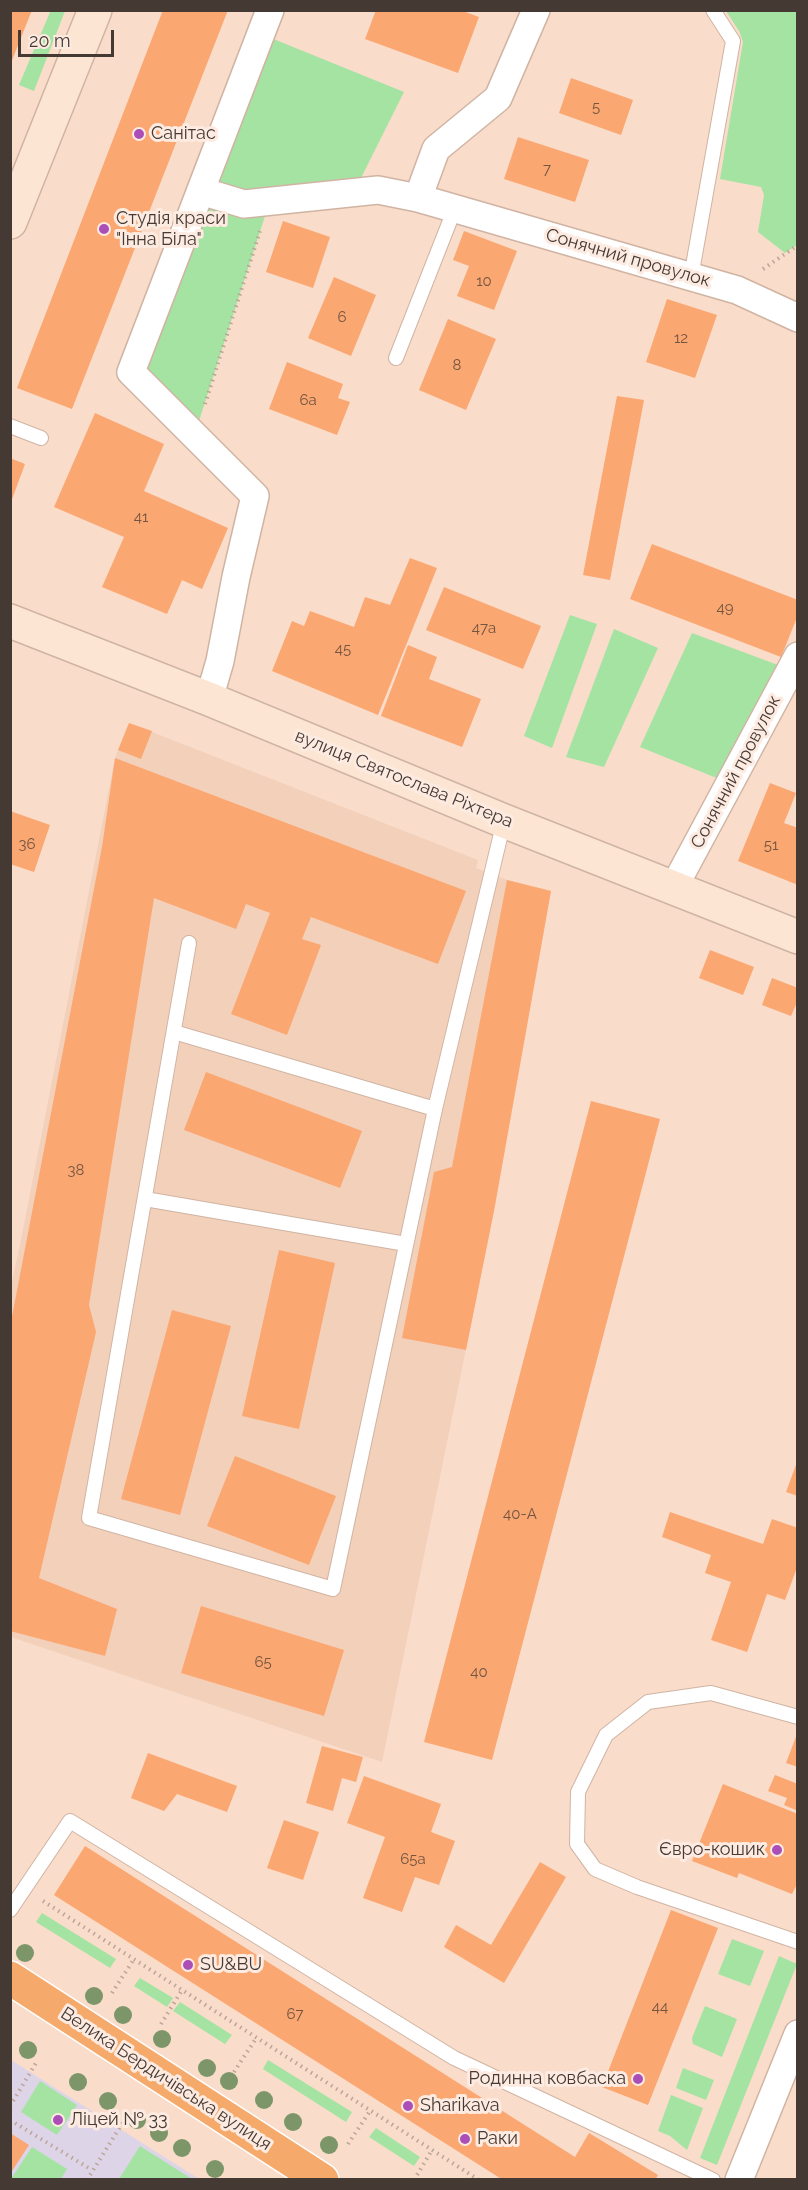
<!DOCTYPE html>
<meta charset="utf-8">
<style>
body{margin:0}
#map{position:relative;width:808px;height:2190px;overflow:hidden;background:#f9dcca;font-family:Raleway,sans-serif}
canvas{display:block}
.frame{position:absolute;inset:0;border:12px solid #453a33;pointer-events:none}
.scale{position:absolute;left:18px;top:30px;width:96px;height:27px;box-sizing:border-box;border:3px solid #453a33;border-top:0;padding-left:8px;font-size:18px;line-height:21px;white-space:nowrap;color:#453a33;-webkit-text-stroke:4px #fdebe1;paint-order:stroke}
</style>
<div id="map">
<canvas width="808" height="2190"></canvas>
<div class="frame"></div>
<div class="scale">20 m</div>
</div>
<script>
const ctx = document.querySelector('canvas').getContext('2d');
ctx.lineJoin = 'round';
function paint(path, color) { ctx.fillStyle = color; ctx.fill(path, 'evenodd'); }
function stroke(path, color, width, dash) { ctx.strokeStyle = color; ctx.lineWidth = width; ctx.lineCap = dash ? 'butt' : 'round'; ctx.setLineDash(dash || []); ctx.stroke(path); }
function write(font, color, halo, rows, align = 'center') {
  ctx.font = font + ' Raleway,sans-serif'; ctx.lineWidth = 6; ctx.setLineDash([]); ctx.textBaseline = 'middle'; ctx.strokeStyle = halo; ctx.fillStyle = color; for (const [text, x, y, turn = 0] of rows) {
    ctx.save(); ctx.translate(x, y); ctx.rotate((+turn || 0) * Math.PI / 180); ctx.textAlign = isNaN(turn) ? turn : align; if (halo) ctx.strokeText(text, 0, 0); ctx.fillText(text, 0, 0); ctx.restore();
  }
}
paint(new Path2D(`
 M 129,723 L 478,860 L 476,868 L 507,880 L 551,891 L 494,1211 L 382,1762 L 11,1637 L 11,1286 L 20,1245 L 115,758 Z`), '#f3d0ba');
paint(new Path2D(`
 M 11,2060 L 199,2179 L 11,2179 Z`), '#ddd4e8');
paint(new Path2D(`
 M 51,10 L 65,11 L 34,91 L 19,85 Z
 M 726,11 L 797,11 L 797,245 L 785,253 L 758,232 L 764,195 L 761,187 L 720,179 L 743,42 L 739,31 Z
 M 271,38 L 404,92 L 360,180 L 249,196 L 214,186 Z
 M 210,203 L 266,213 L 197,427 L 145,374 Z
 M 570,615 L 597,624 L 552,748 L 524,736 Z
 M 614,629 L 658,648 L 604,767 L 566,757 Z
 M 692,633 L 778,665 L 719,779 L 640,747 Z
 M 42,1913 L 116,1959 L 110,1968 L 36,1922 Z
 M 732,1939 L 764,1951 L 750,1986 L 718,1974 Z
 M 779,1956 L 797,1964 L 717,2165 L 700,2158 Z
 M 140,1978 L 173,1998 L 167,2007 L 134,1986 Z
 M 180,2002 L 232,2035 L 225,2044 L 173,2011 Z
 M 705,2006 L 737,2019 L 722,2057 L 693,2044 L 692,2038 Z
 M 268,2060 L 352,2112 L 346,2122 L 263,2069 Z
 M 683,2068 L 714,2080 L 706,2100 L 676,2088 Z
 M 40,2081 L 77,2105 L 57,2135 L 21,2112 Z
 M 671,2095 L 703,2108 L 687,2150 L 670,2136 L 658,2131 Z
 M 376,2128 L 420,2157 L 414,2166 L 369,2137 Z
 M 140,2146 L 192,2179 L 119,2179 Z
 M 32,2147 L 67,2169 L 61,2179 L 11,2179 Z`), '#a5e3a3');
paint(new Path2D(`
 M 10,10 L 32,10 L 11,63 L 10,63 Z
 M 163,10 L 228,10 L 72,409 L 17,388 Z
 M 376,10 L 460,10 L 479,17 L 458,73 L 365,39 Z
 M 571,78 L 633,100 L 621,135 L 559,113 Z
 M 518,137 L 589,160 L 575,202 L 504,179 Z
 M 283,221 L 330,237 L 313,288 L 266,272 Z
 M 464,231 L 517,251 L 494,310 L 457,296 L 469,266 L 453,260 Z
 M 334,277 L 376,295 L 351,356 L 308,338 Z
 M 667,299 L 717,315 L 695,378 L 646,362 Z
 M 448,319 L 496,339 L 466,410 L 419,390 Z
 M 287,362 L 343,384 L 338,398 L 350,402 L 337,435 L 269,409 Z
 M 617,396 L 644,400 L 610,580 L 583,575 Z
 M 95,413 L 164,444 L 144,491 L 228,528 L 202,589 L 182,580 L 167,614 L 102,587 L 124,537 L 54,507 Z
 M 10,458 L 25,464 L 11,502 L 10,502 Z
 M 652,544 L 798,600 L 798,615 L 781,657 L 630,599 Z
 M 410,558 L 437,568 L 378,715 L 272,671 L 292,621 L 304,626 L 310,611 L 354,627 L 365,597 L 390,605 Z
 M 444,587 L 541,626 L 523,669 L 426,630 Z
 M 408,645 L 437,657 L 429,679 L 481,699 L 462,747 L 381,716 Z
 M 129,723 L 152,731 L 141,759 L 118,750 Z
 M 115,758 L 466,891 L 438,964 L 311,917 L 302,939 L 321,945 L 287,1035 L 231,1014 L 270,913 L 246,904 L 236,929 L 154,898 L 89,1305 L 96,1332 L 39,1578 L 117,1609 L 105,1656 L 10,1631 L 10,1327 L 102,847 Z
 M 770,783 L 796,793 L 784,823 L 798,828 L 798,885 L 738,861 Z
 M 10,811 L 50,825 L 34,872 L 10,864 Z
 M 507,880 L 551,891 L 494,1211 L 466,1350 L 402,1338 L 434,1172 L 452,1167 Z
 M 710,950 L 754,967 L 743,995 L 699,978 Z
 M 772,978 L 798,988 L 798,1000 L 791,1016 L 762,1005 Z
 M 206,1072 L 362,1131 L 340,1188 L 184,1130 Z
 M 591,1101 L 660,1119 L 492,1760 L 424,1742 Z
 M 279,1250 L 335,1263 L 299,1429 L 242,1416 Z
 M 172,1310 L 231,1326 L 180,1515 L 121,1499 Z
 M 235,1456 L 336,1496 L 309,1565 L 207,1526 Z
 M 797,1462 L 798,1462 L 798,1496 L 786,1492 Z
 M 670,1512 L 763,1544 L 772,1519 L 798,1528 L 798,1565 L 785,1600 L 767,1594 L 747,1652 L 711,1640 L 731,1582 L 705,1573 L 711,1555 L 662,1537 Z
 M 201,1606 L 344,1650 L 324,1716 L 181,1673 Z
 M 797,1734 L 798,1734 L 798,1767 L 786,1763 Z
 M 322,1746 L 363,1757 L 356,1782 L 342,1778 L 333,1811 L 306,1803 Z
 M 148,1753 L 237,1786 L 227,1812 L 177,1794 L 164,1811 L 131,1798 Z
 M 775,1775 L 798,1784 L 798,1811 L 784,1805 L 787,1798 L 768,1791 Z
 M 364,1776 L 441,1804 L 431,1832 L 455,1841 L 439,1885 L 415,1877 L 402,1912 L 363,1898 L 385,1837 L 347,1823 Z
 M 723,1784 L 798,1814 L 798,1882 L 792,1894 L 739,1873 L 737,1878 L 692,1861 Z
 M 284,1820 L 319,1832 L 303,1880 L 267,1868 Z
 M 85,1846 L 575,2157 L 589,2133 L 658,2175 L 655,2180 L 503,2180 L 54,1895 Z
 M 540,1862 L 566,1877 L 504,1983 L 444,1947 L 456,1925 L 491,1945 Z
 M 671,1910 L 718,1928 L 648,2105 L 602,2087 Z
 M 10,2133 L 29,2145 L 10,2174 Z`), '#fba771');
const lane = new Path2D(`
 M 691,277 L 733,41 L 713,10
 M 396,358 L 455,208
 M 10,426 L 41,438
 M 189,943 L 89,1518 L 333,1589 L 435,1109 L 504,821
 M 174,1032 L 435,1109
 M 145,1199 L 406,1244
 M 798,1717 L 711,1693 L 648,1702 L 606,1735 L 578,1792 L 577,1844 L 595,1869 L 637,1887 L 798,1942
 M 10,1910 L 70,1821 L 454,2058 L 713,2180`);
const street = new Path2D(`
 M 201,191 L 244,204 L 378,190 L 418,198 L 737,290 L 798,318
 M 418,198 L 436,149 L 498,98 L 536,10
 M 209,699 L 220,661 L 236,577 L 255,496 L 131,372 L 270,10
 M 674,887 L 798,656
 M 739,2180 L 798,2034`);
const secondary = new Path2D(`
 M 10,222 L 95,10
 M 10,621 L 209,699 L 504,821 L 798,937`);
const highway = new Path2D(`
 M 10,1978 L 322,2180`);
stroke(lane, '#d0b4a3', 16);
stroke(street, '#d0b4a3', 30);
stroke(secondary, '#d0b4a3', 36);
stroke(highway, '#fff', 36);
stroke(new Path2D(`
 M 763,269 L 798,245
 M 205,404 L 260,231
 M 43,1901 L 479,2180
 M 112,1993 L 134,1959
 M 161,2024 L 182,1990
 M 234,2072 L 257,2037
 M 10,2106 L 36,2063
 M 10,2120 L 92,2170
 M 348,2144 L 370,2111
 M 87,2180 L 125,2119
 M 414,2180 L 432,2150`), '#bca597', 4, [1.5, 4.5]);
stroke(lane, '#fff', 14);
stroke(street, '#fff', 27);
stroke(secondary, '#fce6d3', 33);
stroke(highway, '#f5aa6c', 33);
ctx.fillStyle = '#7c9669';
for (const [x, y] of [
 [25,1953],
 [94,1996],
 [123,2015],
 [162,2039],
 [28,2050],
 [207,2068],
 [229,2081],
 [78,2082],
 [264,2100],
 [108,2101],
 [137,2120],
 [293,2122],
 [159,2133],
 [329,2145],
 [182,2148],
 [215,2169]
]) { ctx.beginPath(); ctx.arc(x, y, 9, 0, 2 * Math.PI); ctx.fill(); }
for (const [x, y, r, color] of [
 [139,134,6,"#ac4eb7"],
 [104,229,6,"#ac4eb7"],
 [777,1850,6,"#ac4eb7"],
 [188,1965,6,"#ac4eb7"],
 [638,2079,6,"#ac4eb7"],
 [408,2106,6,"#ac4eb7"],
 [58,2120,6,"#ac4eb7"],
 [465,2139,6,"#ac4eb7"]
]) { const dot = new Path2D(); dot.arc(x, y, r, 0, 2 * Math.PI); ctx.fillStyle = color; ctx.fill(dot); stroke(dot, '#fdebe1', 2); }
write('15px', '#725542', null, [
 ["5",596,107],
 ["7",547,169],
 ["10",484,281],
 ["6",342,317],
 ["12",681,338],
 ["8",457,365],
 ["6а",308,400],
 ["41",141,517],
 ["49",725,608],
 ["47а",484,628],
 ["45",343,649],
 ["36",27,844],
 ["51",771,845],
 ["38",76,1170],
 ["40-А",520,1514],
 ["65",263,1662],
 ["40",479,1672],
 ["65а",413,1859],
 ["44",660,2007],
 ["67",295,2014]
]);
write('18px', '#453a33', '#fdebe1', [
 ["Санітас",151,134],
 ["Студія краси",116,219],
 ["\"Інна Біла\"",116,240],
 ["Євро-кошик",765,1850,"right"],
 ["SU&BU",200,1965],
 ["Родинна ковбаска",626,2079,"right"],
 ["Sharikava",420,2106],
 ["Ліцей № 33",70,2120],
 ["Раки",477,2139]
], 'left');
write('18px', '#453a33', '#fdebe1', [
 ["Сонячний провулок",628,258,16],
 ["Сонячний провулок",736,772,-62],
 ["вулиця Святослава Ріхтера",404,779,22],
 ["Велика Бердичівська вулиця",166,2079,33]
]);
</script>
